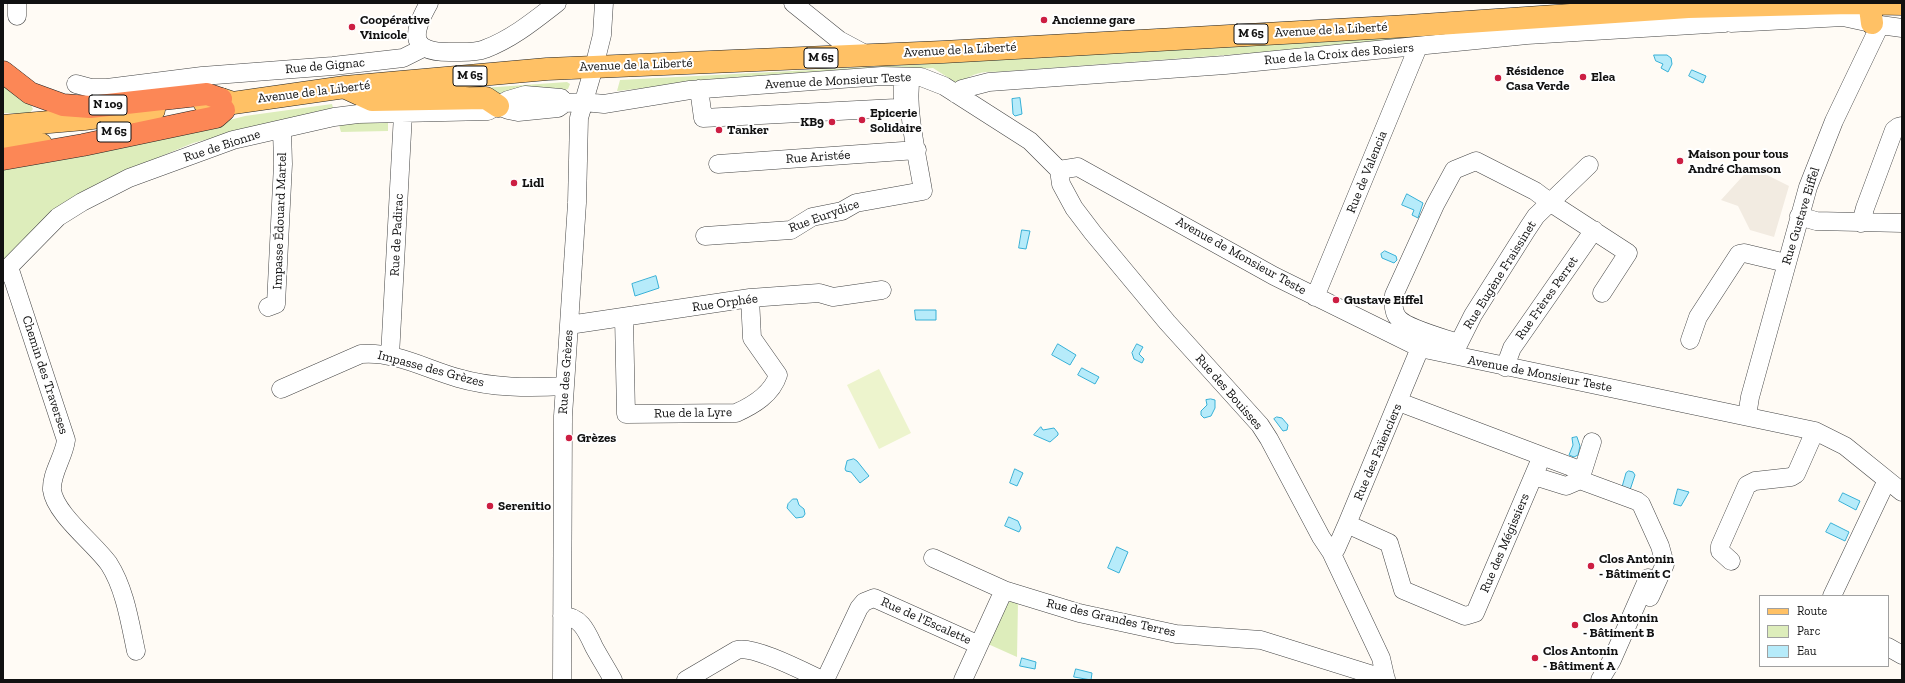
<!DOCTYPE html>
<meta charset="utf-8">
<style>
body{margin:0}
#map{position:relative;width:1905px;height:683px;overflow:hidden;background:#fffbf5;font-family:"Zilla Slab",serif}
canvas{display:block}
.frame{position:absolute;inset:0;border:4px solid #111;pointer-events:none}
.legend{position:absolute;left:1759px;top:595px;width:130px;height:72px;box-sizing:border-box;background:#fff;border:1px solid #a0a0a0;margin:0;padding:5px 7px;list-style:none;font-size:12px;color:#111}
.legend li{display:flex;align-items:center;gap:8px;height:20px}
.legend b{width:20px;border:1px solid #a0a0a0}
</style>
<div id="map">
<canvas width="1905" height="683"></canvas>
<div class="frame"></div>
<ul class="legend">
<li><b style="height:5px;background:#ffc165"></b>Route</li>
<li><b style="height:11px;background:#ddedbb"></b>Parc</li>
<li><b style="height:11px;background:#b6ebfa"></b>Eau</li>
</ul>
</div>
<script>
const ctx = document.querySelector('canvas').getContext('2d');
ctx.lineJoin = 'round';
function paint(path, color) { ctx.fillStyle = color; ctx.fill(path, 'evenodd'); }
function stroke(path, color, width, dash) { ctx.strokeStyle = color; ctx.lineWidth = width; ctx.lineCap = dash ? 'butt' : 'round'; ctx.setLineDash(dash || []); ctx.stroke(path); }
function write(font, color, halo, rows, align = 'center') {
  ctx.font = font + ' "Zilla Slab",serif'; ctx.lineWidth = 4; ctx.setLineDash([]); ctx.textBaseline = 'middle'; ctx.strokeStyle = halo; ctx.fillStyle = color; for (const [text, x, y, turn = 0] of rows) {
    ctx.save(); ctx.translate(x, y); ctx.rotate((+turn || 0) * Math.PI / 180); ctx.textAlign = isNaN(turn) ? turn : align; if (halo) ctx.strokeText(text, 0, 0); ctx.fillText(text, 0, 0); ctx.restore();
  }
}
paint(new Path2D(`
 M 1525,33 L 996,72 C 980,71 971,75 958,84 L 933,68 L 706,81 L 617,91 L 620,80 L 926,64 L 1331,37 Z
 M 3,81 L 28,100 L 33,109 L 29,114 L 3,113 Z
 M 567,82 L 570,84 L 568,89 C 523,103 473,95 427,92 Z
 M 332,104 L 334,112 L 248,129 L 193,143 L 140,165 L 3,261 L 3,169 L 171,135 L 245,116 Z
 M 388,119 L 388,131 L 341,132 L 339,125 Z
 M 1011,601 L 1018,602 L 1017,657 L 988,644 L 1006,605 Z`), '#ddedbb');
paint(new Path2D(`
 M 879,369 L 911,433 L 879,449 L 847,385 Z`), '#edf4cd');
paint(new Path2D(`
 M 1751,167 L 1789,186 L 1774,237 L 1750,230 L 1738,206 L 1721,200 Z`), '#f2ebe1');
const water = new Path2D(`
 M 1654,55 L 1667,55 L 1671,58 L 1672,64 L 1668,72 L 1661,68 L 1663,64 L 1656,61 Z
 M 1692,70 L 1706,76 L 1703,83 L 1689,76 Z
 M 1020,98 L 1022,114 L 1015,116 L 1013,114 L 1012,99 Z
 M 1407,194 L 1423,203 L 1418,218 L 1412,215 L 1414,210 L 1402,205 Z
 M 1022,230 L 1030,231 L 1026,249 L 1019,248 Z
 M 1385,251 L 1396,256 L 1397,260 L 1394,263 L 1382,258 L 1381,254 Z
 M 656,276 L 659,288 L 635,296 L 632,284 Z
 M 915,310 L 936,310 L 936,320 L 916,320 Z
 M 1058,344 L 1076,355 L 1070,365 L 1052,355 Z
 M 1137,344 L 1143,347 L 1139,354 L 1144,359 L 1142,363 L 1134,359 L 1132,353 Z
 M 1082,368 L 1099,377 L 1095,384 L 1078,375 Z
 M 1211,399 L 1215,400 L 1215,408 L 1211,416 L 1204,418 L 1201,415 L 1201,411 L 1207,405 L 1206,400 Z
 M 1277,417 L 1282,418 L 1288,425 L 1287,430 L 1283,431 L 1274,419 Z
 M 1041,427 L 1043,430 L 1054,428 L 1058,433 L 1058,435 L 1050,442 L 1034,435 Z
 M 1577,437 L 1580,446 L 1578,455 L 1574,457 L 1569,455 L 1573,445 L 1572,438 Z
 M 854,459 L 857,461 L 869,476 L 860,483 L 851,472 L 846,471 L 845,469 L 847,461 Z
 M 1015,469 L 1023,473 L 1017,486 L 1010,483 Z
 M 1629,471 L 1633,472 L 1635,475 L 1630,490 L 1622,487 L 1626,473 Z
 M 1678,489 L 1689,492 L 1681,506 L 1674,504 Z
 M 1843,493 L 1860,501 L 1856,510 L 1839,501 Z
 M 793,499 L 797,499 L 799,505 L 804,509 L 805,514 L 803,517 L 796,518 L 787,508 L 788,504 Z
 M 1009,517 L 1018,521 L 1021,528 L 1019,532 L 1005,526 Z
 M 1831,523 L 1849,532 L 1845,541 L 1826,532 Z
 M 1117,547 L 1128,552 L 1119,573 L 1108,568 Z
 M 1022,658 L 1036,662 L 1035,669 L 1020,666 Z
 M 1076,669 L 1092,673 L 1091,680 L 1074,677 Z`);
paint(water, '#b6ebfa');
stroke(water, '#38b0d6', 1);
const minor = new Path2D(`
 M 429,3 C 411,35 409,53 452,52 C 463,52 475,53 485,49 C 512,39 535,20 557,3
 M 793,3 L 839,40 L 867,55
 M 17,16 L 17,3
 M 1731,23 L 1843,17 L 1880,25 L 1902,28
 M 76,84 L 91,88 L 107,88 L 202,76 L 333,66 L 403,58 L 423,48
 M 699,89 L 703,118 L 896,108 L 903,105 L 903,85
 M 956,94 L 962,89 L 989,82 L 1225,65 L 1527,35 L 1725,23
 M 498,106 L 508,110 L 518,112 L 558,108 L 565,103 L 584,102 L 604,104 L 690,90 L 882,76 L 921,77 L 944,86 L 1030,141 L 1059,170
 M 718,164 L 917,150
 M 1059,170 L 1078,167 L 1274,276 L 1420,348 L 1815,431 L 1845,446 L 1902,492
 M 1059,170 L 1061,184 L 1074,208 L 1093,233 L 1167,322 L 1260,425 L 1269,439 L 1321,537 L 1331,552 L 1381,658 L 1386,680
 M 1799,216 L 1816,221 L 1902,223
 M 1861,223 L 1865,208 L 1894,130 L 1898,127 L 1902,126
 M 705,236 L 791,230 L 812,217 L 842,211 L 856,203 L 923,191 C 918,159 905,107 911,77
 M 9,267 L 66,440 C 64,457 51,473 52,490 C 55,514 95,544 109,564 C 125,589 130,623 136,651
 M 3,273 L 58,217 L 82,202 L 129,178 L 233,140 L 334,117 L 358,114 L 488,111 L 508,100 L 525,95 L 561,98 L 565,103
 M 1315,297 L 1418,47
 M 268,307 L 276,304 L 283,164 L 282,129
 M 624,317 L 626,414 L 736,413 C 754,405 772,394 778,375 L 752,338 L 750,298
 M 569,325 L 750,298 L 819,293 L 833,297 L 882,290
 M 1690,340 L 1698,317 L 1739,254 L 1744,253 L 1786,263
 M 1458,343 C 1444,338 1409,329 1399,319 C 1393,313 1393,303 1394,295 L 1435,205 L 1454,170 L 1476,161 L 1535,191 L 1551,203 L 1628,253 L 1602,293
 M 1454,353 L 1473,315 L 1528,228 L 1536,216 L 1589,165
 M 390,356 L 403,114
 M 1505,367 L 1512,348 L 1594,230
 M 281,389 L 361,354 C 395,351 426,369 458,378 C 492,388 529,388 565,386
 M 1747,416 L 1750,397 L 1808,187 L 1834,121 L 1880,25
 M 1542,456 L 1577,469 L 1580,480 L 1637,501 L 1641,504 L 1660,546 L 1665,564 L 1650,597
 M 1534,476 L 1566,486 L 1580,480 L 1592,442
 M 1347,524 L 1389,543 L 1403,590 L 1465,616 L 1475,613 L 1542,456 L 1399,402
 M 1331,552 L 1336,549 L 1347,524 L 1420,348
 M 933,558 L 1004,590 L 1079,613 L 1176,634 L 1261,640 L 1386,679
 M 1731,561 L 1720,551 L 1720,546 L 1747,485 L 1755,481 L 1791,477 L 1796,474 L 1815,431
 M 1832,596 L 1887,480
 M 562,616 C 581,616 587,632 594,647 C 600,658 607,669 613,680
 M 1888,647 L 1902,655
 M 562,680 L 563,416 L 577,203 L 579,118 L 594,67 L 602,35 L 604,3
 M 686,680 L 737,650 C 753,645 805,672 822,680
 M 825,680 L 859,608 L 864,602 L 874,598 L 979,645
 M 963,680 L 1004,590
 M 1600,680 L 1612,660 L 1648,578`);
const major = new Path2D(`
 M 1870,8 L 1872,23
 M 346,88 L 372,100 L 486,98 L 498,106
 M 204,102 L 221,99 L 233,103 L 345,87 L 547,69 L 943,52 L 1408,26 L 1688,7 L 1850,3 L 1902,4
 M 3,126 L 84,119 L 154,110
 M 3,147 L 41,144`);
const highway = new Path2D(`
 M 3,72 L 30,93 L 63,105 L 90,107 L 207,94 L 221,99
 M 3,159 L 83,145 L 216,117 L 224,110`);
stroke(minor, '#444', 19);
stroke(major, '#222', 23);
stroke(highway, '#222', 23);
stroke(minor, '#fff', 18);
stroke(major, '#ffc165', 22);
stroke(highway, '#fc8756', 22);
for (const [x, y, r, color] of [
 [1044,20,4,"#cc1e42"],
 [352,27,4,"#cc1e42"],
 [1583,77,4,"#cc1e42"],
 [1498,78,4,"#cc1e42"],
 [862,120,4,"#cc1e42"],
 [832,122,4,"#cc1e42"],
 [719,130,4,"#cc1e42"],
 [1680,161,4,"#cc1e42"],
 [514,183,4,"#cc1e42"],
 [1336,300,4,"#cc1e42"],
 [569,438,4,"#cc1e42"],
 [490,506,4,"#cc1e42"],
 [1591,566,4,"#cc1e42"],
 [1575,625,4,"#cc1e42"],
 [1535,658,4,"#cc1e42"]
]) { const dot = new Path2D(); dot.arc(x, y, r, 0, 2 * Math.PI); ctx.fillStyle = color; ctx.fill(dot); stroke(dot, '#fff', 1.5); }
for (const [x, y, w] of [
 [1251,34,34],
 [821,58,34],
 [470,76,34],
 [108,105,38],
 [114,132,34]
]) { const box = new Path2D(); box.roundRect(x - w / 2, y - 10, w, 20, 3); ctx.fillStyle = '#fff'; ctx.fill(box); stroke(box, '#111', 1); }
write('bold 12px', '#111', null, [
 ["M 65",1251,34],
 ["M 65",821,58],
 ["M 65",470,76],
 ["N 109",108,105],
 ["M 65",114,132]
]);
write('bold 13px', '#111', '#fff', [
 ["Coopérative",360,20],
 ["Vinicole",360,35],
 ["Ancienne gare",1052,20],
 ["Résidence",1506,71],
 ["Casa Verde",1506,86],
 ["Elea",1591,77],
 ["Epicerie",870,113],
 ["Solidaire",870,128],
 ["KB9",824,122,"right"],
 ["Tanker",727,130],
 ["Maison pour tous",1688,154],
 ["André Chamson",1688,169],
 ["Lidl",522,183],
 ["Gustave Eiffel",1344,300],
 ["Grèzes",577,438],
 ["Serenitio",498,506],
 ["Clos Antonin",1599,559],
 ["- Bâtiment C",1599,574],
 ["Clos Antonin",1583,618],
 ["- Bâtiment B",1583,633],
 ["Clos Antonin",1543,651],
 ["- Bâtiment A",1543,666]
], 'left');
write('13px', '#111', '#fff', [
 ["Avenue de la Liberté",1331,30,-3],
 ["Avenue de la Liberté",960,50,-3],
 ["Rue de la Croix des Rosiers",1339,54,-5],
 ["Avenue de la Liberté",636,65,-2],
 ["Rue de Gignac",325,66,-5],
 ["Avenue de Monsieur Teste",838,81,-3],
 ["Avenue de la Liberté",314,92,-7],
 ["Rue de Bionne",222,146,-18],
 ["Rue Aristée",818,157,-4],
 ["Rue de Valencia",1367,172,-68],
 ["Rue Eurydice",824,216,-20],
 ["Rue Gustave Eiffel",1801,216,-73],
 ["Impasse Édouard Martel",280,221,-88],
 ["Rue de Padirac",397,235,-87],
 ["Avenue de Monsieur Teste",1241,256,29],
 ["Rue Eugène Fraissinet",1500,275,-58],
 ["Rue Frères Perret",1547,298,-55],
 ["Rue Orphée",725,303,-8],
 ["Impasse des Grèzes",431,369,15],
 ["Rue des Grèzes",566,372,-86],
 ["Avenue de Monsieur Teste",1540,374,11],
 ["Chemin des Traverses",45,375,72],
 ["Rue des Bouisses",1229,392,49],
 ["Rue de la Lyre",693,413,-1],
 ["Rue des Faïenciers",1378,452,-67],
 ["Rue des Mégissiers",1505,543,-67],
 ["Rue des Grandes Terres",1111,618,13],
 ["Rue de l'Escalette",926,621,24]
]);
</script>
